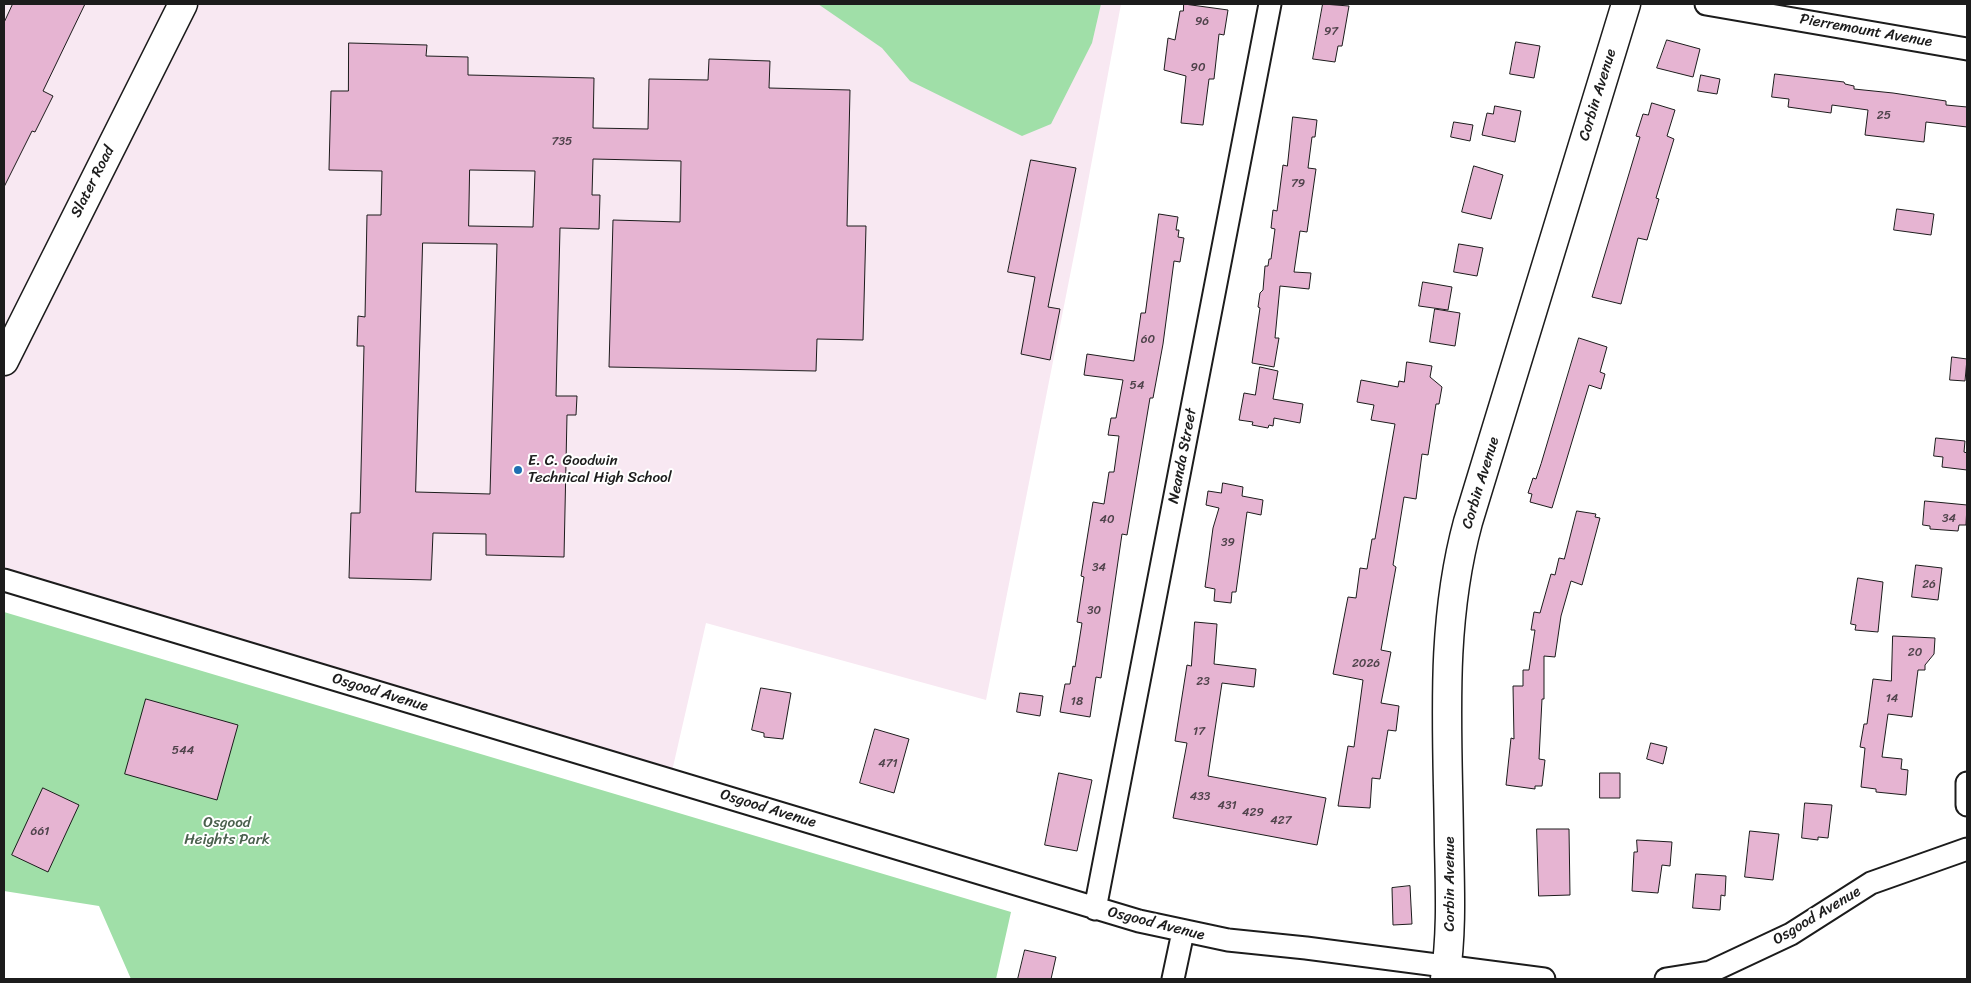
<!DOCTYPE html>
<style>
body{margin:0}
#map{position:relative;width:1971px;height:983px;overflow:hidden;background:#fff;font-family:Sriracha,sans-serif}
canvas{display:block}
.frame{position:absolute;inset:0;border:5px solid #1c1c1c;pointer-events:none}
</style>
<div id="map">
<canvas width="1971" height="983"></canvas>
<div class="frame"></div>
</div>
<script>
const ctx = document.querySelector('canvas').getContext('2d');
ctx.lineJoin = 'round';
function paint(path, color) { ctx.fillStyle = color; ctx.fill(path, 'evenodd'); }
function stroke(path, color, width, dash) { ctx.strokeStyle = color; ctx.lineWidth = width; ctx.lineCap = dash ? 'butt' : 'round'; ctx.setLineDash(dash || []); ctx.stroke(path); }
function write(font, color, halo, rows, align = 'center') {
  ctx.font = font + ' Sriracha,sans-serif'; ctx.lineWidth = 4; ctx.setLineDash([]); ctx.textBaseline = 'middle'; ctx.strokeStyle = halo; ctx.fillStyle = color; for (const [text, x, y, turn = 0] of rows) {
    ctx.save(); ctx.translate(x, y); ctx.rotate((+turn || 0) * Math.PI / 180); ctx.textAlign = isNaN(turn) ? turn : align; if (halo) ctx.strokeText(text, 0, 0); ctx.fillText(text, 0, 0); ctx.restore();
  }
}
paint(new Path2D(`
 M 4,4 L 1121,4 L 1079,230 L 986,700 L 706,623 L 670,780 L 4,580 Z`), '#f8e8f2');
paint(new Path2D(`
 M 818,4 L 1101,4 L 1092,43 L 1051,124 L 1022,136 L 910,81 L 882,48 Z
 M 4,612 L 1011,912 L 996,979 L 131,979 L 99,906 L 4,891 Z`), '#a0dfa8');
const building = new Path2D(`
 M 13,4 L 85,4 L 43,91 L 53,96 L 35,132 L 32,131 L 4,187 L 4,23 Z
 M 1184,4 L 1228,10 L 1224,35 L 1219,34 L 1214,79 L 1209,79 L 1203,125 L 1181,123 L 1186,76 L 1164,70 L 1168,38 L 1175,40 L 1180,11 L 1183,11 Z
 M 1323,4 L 1349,6 L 1342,46 L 1338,46 L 1335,62 L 1313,59 Z
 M 1667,40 L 1700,49 L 1693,77 L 1657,68 Z
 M 1516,42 L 1540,46 L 1534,78 L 1510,74 Z
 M 349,43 L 427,45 L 426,56 L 468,57 L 468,75 L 594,78 L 593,128 L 648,129 L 649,79 L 708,80 L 709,59 L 770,61 L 769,88 L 850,90 L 847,226 L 866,226 L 863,340 L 817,339 L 816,371 L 609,367 L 613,220 L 680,222 L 681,161 L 593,159 L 592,195 L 600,195 L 599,229 L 560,228 L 556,396 L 577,396 L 576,415 L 567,415 L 564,557 L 486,555 L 486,534 L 433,533 L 431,580 L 349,578 L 351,513 L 360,513 L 364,346 L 357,346 L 358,316 L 365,317 L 367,215 L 381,215 L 382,171 L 329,170 L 331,91 L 348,91 ZM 470,170 L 535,171 L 533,227 L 469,226 ZM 423,243 L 497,244 L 490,494 L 416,492 Z
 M 1775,74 L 1844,82 L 1845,84 L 1854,86 L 1854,89 L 1893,93 L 1946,101 L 1946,105 L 1967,107 L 1967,127 L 1926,122 L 1924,142 L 1865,135 L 1868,110 L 1832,105 L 1831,113 L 1788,107 L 1789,99 L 1772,97 Z
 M 1701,75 L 1720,79 L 1717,94 L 1698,91 Z
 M 1652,103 L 1675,110 L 1667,136 L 1674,139 L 1656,198 L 1659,199 L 1647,240 L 1638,238 L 1621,304 L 1592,297 L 1640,137 L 1636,136 L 1643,114 L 1648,115 Z
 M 1495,106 L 1521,111 L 1515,142 L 1482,135 L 1487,113 L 1493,114 Z
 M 1293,117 L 1317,120 L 1315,137 L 1312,137 L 1308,168 L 1316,169 L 1307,232 L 1300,231 L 1294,272 L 1311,273 L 1309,289 L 1280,286 L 1275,338 L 1279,338 L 1274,367 L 1252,363 L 1260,308 L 1258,307 L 1260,293 L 1263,290 L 1265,266 L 1268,266 L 1269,259 L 1271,259 L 1275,229 L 1271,228 L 1273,210 L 1277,211 L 1283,165 L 1287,166 Z
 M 1454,122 L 1473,125 L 1470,141 L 1451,137 Z
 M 1031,160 L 1076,168 L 1048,307 L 1060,309 L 1050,360 L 1021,354 L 1035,277 L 1008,272 Z
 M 1474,166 L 1503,175 L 1491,219 L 1462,212 Z
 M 1897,209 L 1934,214 L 1931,235 L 1894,230 Z
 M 1159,214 L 1178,217 L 1176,230 L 1179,230 L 1178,237 L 1184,238 L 1180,262 L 1174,261 L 1163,344 L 1153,398 L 1150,398 L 1127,535 L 1122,534 L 1101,678 L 1096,677 L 1090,717 L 1060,712 L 1065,684 L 1070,684 L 1073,666 L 1075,667 L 1082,623 L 1077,622 L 1084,577 L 1081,576 L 1093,502 L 1104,504 L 1109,472 L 1114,472 L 1119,436 L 1108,435 L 1111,418 L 1116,418 L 1123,380 L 1084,375 L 1087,354 L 1134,361 L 1141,313 L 1145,313 Z
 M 1459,244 L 1483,248 L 1477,276 L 1454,272 Z
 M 1423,282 L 1452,287 L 1448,310 L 1419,306 Z
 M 1435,309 L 1460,313 L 1455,346 L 1430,342 Z
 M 1579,338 L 1607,347 L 1600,372 L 1605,374 L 1601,389 L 1589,385 L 1552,508 L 1530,502 L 1532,494 L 1528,493 L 1533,478 L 1536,479 L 1541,464 Z
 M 1952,357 L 1967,359 L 1965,381 L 1950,380 Z
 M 1407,362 L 1432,366 L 1430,377 L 1442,387 L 1439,404 L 1436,404 L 1428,455 L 1422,454 L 1416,499 L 1404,497 L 1393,565 L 1396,567 L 1381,650 L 1391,652 L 1381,703 L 1399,706 L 1396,731 L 1388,730 L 1380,779 L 1372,778 L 1370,808 L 1338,806 L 1348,746 L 1354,747 L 1363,680 L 1333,674 L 1348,597 L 1356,598 L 1360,568 L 1367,569 L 1372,539 L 1375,539 L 1395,424 L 1371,420 L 1374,405 L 1357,402 L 1361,380 L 1398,387 L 1399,381 L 1404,382 Z
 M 1260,367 L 1278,371 L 1273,399 L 1303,404 L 1300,423 L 1274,418 L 1273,426 L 1269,425 L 1268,428 L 1252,425 L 1253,422 L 1239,420 L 1244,393 L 1255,395 Z
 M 1936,438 L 1965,441 L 1964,452 L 1967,453 L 1967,470 L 1942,467 L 1943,457 L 1934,456 Z
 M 1223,483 L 1243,487 L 1242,496 L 1263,500 L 1261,515 L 1247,512 L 1236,592 L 1232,592 L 1231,603 L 1214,601 L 1215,589 L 1205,587 L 1213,528 L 1219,508 L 1206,505 L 1208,491 L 1221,493 Z
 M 1925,501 L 1967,505 L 1966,525 L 1959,525 L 1958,531 L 1930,529 L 1930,526 L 1923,525 Z
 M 1577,511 L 1596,514 L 1595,517 L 1600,518 L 1582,585 L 1571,581 L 1561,616 L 1555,657 L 1544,656 L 1544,699 L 1542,699 L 1539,759 L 1545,760 L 1542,786 L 1535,786 L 1535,789 L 1506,785 L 1511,738 L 1514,739 L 1513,686 L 1523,686 L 1523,670 L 1529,670 L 1535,630 L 1531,630 L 1534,612 L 1540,613 L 1551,574 L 1555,575 L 1559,558 L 1564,559 Z
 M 1916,565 L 1942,568 L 1938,600 L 1912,597 Z
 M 1858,578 L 1883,582 L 1878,632 L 1855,630 L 1856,625 L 1851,624 Z
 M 1195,622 L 1217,624 L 1214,664 L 1256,669 L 1254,687 L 1222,683 L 1208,776 L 1326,798 L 1317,845 L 1173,818 L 1187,743 L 1175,741 L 1187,665 L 1191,666 Z
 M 1893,636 L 1935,638 L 1934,654 L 1925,665 L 1925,670 L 1918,670 L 1912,717 L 1888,714 L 1882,757 L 1902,759 L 1901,769 L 1908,770 L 1906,795 L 1876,792 L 1876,789 L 1861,787 L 1865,748 L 1860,747 L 1864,724 L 1867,724 L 1873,679 L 1891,681 Z
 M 761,688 L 791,693 L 783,739 L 764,737 L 764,733 L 752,730 Z
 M 1020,693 L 1043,696 L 1040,716 L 1017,712 Z
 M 146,699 L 238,725 L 217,800 L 125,774 Z
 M 875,729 L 909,739 L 894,793 L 860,783 Z
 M 1651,743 L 1667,747 L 1663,764 L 1647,759 Z
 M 1059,773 L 1092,780 L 1077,851 L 1045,845 Z
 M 1600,773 L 1620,773 L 1620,798 L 1600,798 Z
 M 43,788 L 79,805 L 48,872 L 12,855 Z
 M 1805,803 L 1832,805 L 1828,838 L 1818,837 L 1818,840 L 1802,838 Z
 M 1537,829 L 1569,829 L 1570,895 L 1539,896 Z
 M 1750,831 L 1779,834 L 1773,880 L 1745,877 Z
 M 1637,840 L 1672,842 L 1670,866 L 1662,865 L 1658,893 L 1632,891 L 1634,852 L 1637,852 Z
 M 1696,874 L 1726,876 L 1725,896 L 1721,895 L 1720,910 L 1693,908 Z
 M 1410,886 L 1412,924 L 1393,925 L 1392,888 Z
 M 1025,950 L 1056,957 L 1051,979 L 1018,979 Z`);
paint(building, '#e6b4d2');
stroke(building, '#1c1c1c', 1);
const minor = new Path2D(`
 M 1706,4 L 1967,49
 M 4,580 L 1139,921 L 1228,940 L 1306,948 L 1544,979
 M 1967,783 L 1967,805
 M 1095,909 L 1270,4
 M 1173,979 L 1183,932
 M 1666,979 L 1710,972 L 1791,934 L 1871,883 L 1967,849`);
const major = new Path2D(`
 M 4,361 L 183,4
 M 1445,979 C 1452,934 1450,889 1449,843 C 1448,733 1439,629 1468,522 L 1626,4`);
stroke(minor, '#1c1c1c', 25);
stroke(major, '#1c1c1c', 31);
stroke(minor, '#fff', 21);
stroke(major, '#fff', 28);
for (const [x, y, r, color] of [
 [518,470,5,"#1f6fb2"]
]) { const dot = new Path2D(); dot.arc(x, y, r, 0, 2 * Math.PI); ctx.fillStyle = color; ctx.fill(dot); stroke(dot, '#fff', 2); }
write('12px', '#4e424a', null, [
 ["96",1202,22],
 ["97",1331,32],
 ["90",1198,68],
 ["25",1884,116],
 ["735",562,142],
 ["79",1298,184],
 ["60",1148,340],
 ["54",1137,386],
 ["34",1949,519],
 ["40",1107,520],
 ["39",1228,543],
 ["34",1099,568],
 ["26",1929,585],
 ["30",1094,611],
 ["20",1915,653],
 ["2026",1366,664],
 ["23",1203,682],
 ["14",1892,699],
 ["18",1077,702],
 ["17",1199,732],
 ["544",183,751],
 ["471",888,764],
 ["433",1200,797],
 ["431",1227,806],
 ["429",1253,813],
 ["427",1281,821],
 ["661",40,832]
]);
write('15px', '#1c1c1c', '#fff', [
 ["Pierremount Avenue",1866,31,10],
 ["Corbin Avenue",1598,95,-73],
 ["Slater Road",93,182,-63],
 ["Neanda Street",1183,456,-79],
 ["Corbin Avenue",1481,483,-73],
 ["Osgood Avenue",380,693,17],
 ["Osgood Avenue",768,809,17],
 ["Corbin Avenue",1450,884,-90],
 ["Osgood Avenue",1817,916,-31],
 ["Osgood Avenue",1156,924,14]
]);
write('15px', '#1c1c1c', '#fff', [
 ["E. C. Goodwin",528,461],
 ["Technical High School",528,478]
], 'left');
write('15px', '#4a604d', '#fff', [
 ["Osgood",227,823],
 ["Heights Park",227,840]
]);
</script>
